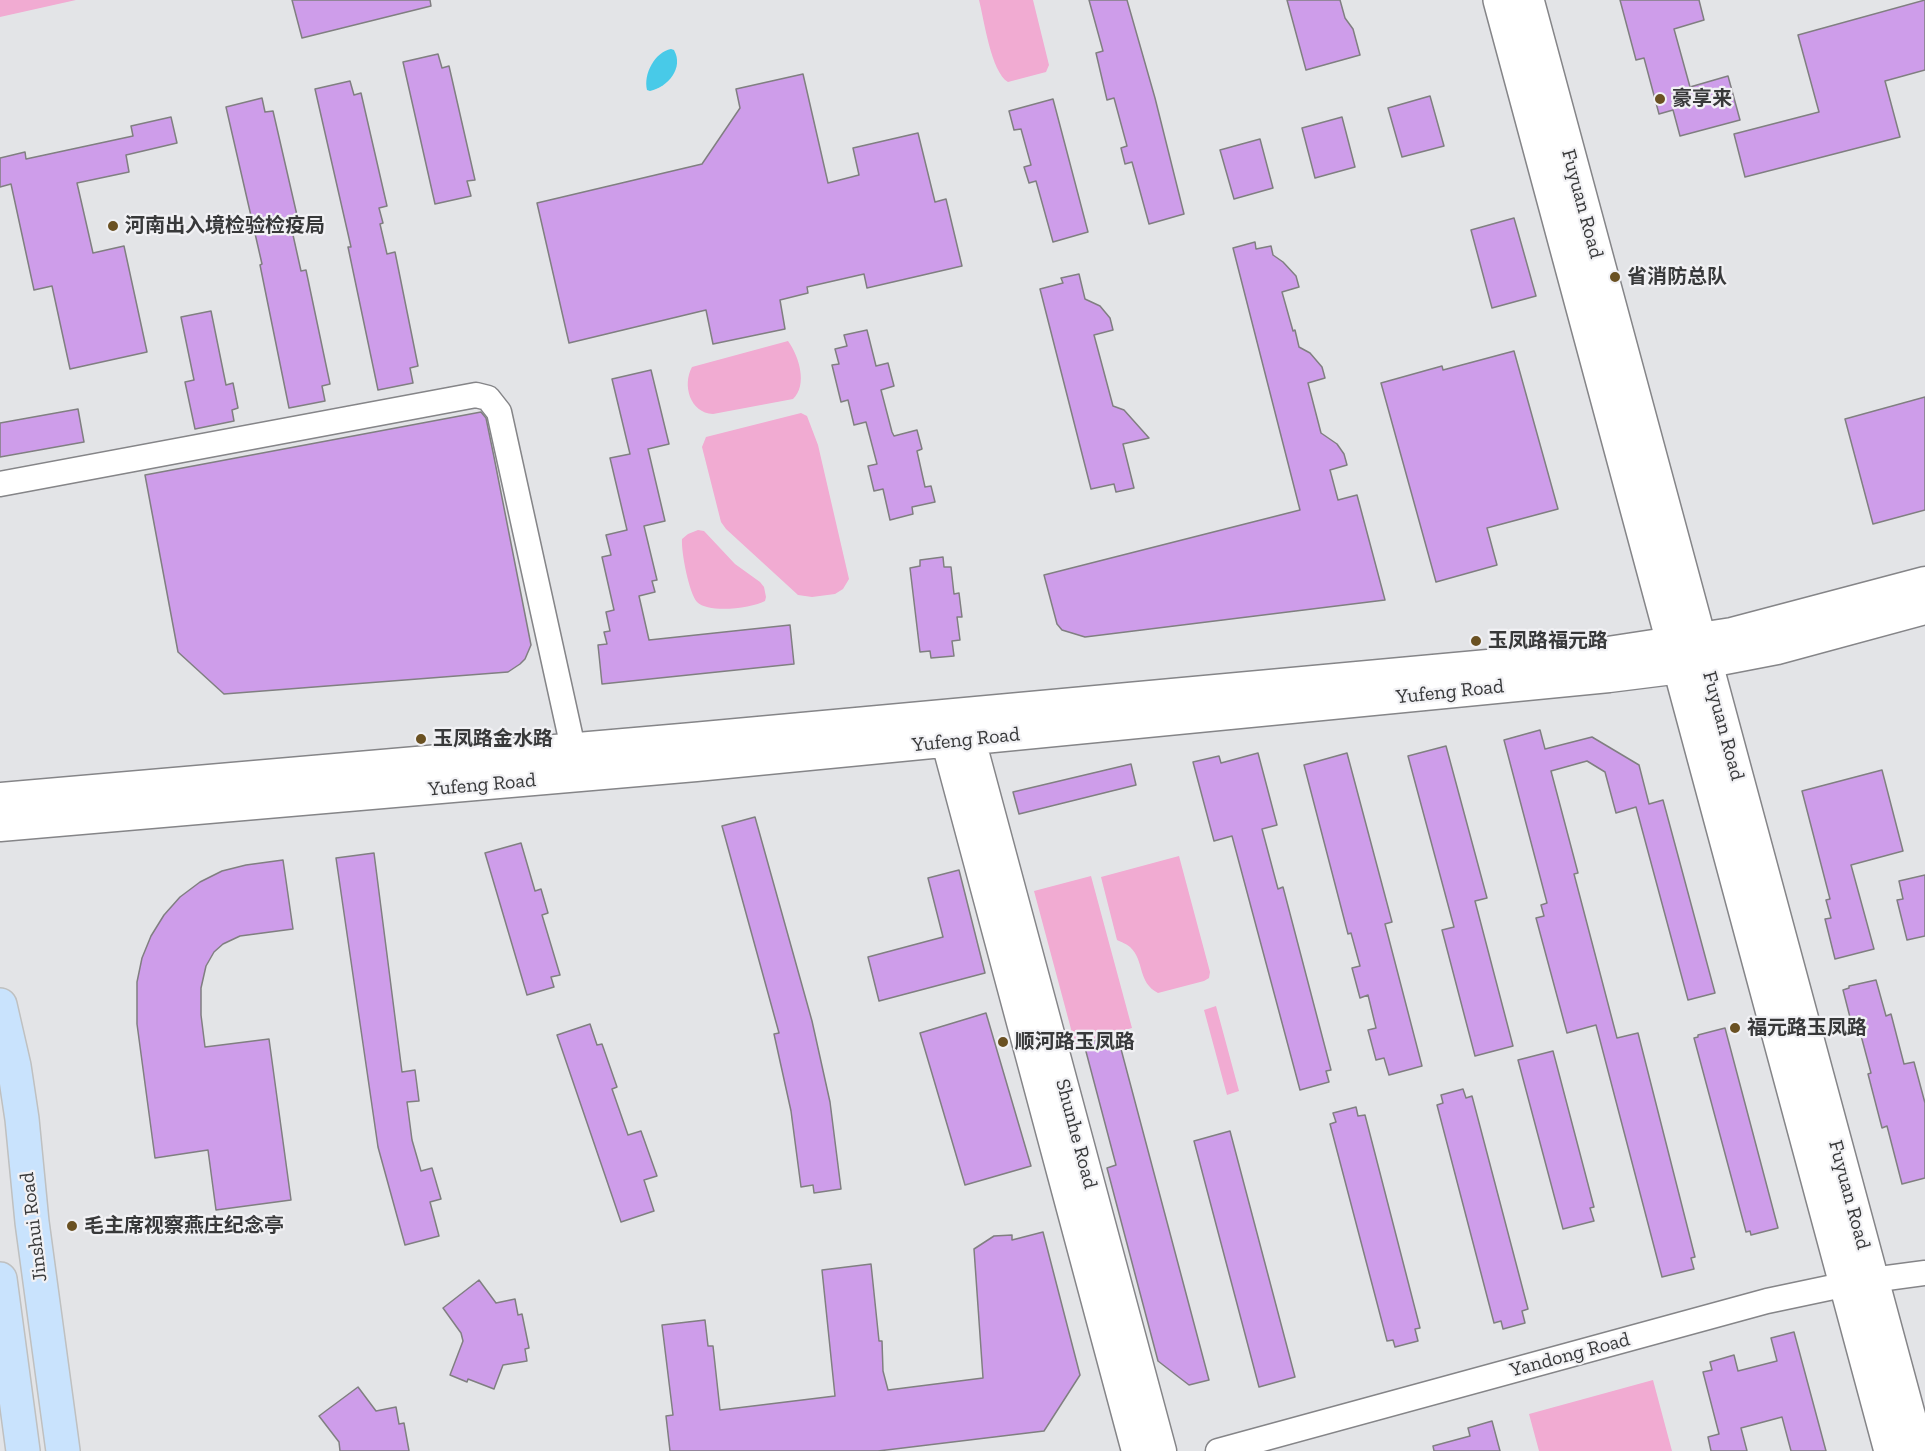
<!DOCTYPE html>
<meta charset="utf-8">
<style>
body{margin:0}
canvas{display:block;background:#e3e4e7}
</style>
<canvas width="1925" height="1451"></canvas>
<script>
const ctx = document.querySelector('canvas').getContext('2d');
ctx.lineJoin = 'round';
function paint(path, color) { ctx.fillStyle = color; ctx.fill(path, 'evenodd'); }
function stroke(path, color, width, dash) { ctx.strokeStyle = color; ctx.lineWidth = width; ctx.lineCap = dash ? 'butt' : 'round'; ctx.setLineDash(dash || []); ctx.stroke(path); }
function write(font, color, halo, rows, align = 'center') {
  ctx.font = font + ' "Zilla Slab","Noto Sans SC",serif'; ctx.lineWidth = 4.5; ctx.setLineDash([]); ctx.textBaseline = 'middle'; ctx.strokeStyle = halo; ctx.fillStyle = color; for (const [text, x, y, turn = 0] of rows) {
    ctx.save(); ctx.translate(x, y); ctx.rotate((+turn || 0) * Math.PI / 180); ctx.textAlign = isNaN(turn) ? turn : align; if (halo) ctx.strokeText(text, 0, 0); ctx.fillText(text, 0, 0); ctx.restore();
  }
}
paint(new Path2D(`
 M 0,0 L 76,0 L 0,17 Z
 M 979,0 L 1033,0 L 1049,65 L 1046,72 L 1008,82 C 991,72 984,19 979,0 Z
 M 788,341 C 799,356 808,385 793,399 L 713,414 C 690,413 682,385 692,367 Z
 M 801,413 L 807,416 L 818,445 L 849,579 L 843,589 L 835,594 L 812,597 L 798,595 L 726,529 L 721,522 L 702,447 L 706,437 Z
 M 698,530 L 704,531 L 735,564 L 760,582 L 764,587 L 766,597 L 765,601 C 752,608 709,614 697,602 C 689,593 681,552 682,539 L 688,534 Z
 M 1179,856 L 1210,972 L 1209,978 L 1204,981 L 1158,993 C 1137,982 1145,961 1130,947 C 1127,944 1121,942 1117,940 L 1101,877 Z
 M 1091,876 L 1132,1028 L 1075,1044 L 1034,891 Z
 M 1216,1006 L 1239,1091 L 1227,1095 L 1204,1010 Z
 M 1653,1380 L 1672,1451 L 1539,1451 L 1529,1414 Z`), '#f1abd2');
paint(new Path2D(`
 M 671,49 L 674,50 C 684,68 668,87 650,91 L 647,90 C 643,74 655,52 671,49 Z`), '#48cae8');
const building = new Path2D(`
 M 292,0 L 430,0 L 431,6 L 302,38 Z
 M 1089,0 L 1127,0 L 1155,98 L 1184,214 L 1149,224 L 1132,162 L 1125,164 L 1121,148 L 1127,146 L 1114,98 L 1107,100 L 1096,53 L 1103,51 Z
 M 1287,0 L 1340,0 L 1345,18 L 1353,29 L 1360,55 L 1306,70 Z
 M 1620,0 L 1699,0 L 1704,20 L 1674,29 L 1690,87 L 1728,76 L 1740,120 L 1680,136 L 1673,110 L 1659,114 L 1644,58 L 1636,60 Z
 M 1925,0 L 1925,70 L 1885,81 L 1900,137 L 1745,177 L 1734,134 L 1819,112 L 1798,35 Z
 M 438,54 L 442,68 L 449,66 L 475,180 L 467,181 L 471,196 L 435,204 L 403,62 Z
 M 803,74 L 828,183 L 859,175 L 853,148 L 918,133 L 935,202 L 946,199 L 962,266 L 867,288 L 864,274 L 807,287 L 808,293 L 780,300 L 785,329 L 713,344 L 706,310 L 569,343 L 537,203 L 702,164 L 740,108 L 736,89 Z
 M 350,81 L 354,95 L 361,93 L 387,206 L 379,208 L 383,223 L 380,224 L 387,254 L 395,252 L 418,366 L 410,368 L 413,383 L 378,390 L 348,247 L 351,247 L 315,89 Z
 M 1430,96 L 1444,146 L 1402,157 L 1388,108 Z
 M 262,98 L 265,112 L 273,111 L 299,224 L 291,226 L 301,271 L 306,270 L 330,384 L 322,386 L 325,401 L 289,408 L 260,265 L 262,264 L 226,107 Z
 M 1053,99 L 1088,232 L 1053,242 L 1036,181 L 1029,183 L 1024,167 L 1031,165 L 1021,129 L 1014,130 L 1009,111 Z
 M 171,117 L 177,143 L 126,155 L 129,172 L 77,183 L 93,253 L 124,246 L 147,352 L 70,369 L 52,286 L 34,290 L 11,184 L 0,187 L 0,158 L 25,152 L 26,159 L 133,136 L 131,126 Z
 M 1342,117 L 1355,167 L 1315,178 L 1302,128 Z
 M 1260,139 L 1273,188 L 1234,199 L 1220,150 Z
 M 1514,218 L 1536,296 L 1492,308 L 1471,230 Z
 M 1255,242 L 1256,249 L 1271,246 L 1273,255 L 1283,262 L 1296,276 L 1299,287 L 1282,292 L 1293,331 L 1295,330 L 1299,347 L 1310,353 L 1322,367 L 1325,378 L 1308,383 L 1321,433 L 1337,444 L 1344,454 L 1347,465 L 1330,470 L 1338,500 L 1357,495 L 1385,600 L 1085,637 L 1062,630 L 1057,624 L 1044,575 L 1300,510 L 1233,248 Z
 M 1079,274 L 1085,299 L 1100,306 L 1110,318 L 1113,330 L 1094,335 L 1113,406 L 1124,410 L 1149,438 L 1123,444 L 1134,488 L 1116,492 L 1114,484 L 1091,489 L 1040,289 L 1063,283 L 1061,278 Z
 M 211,311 L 226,385 L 233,383 L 238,408 L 232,410 L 234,421 L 195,429 L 185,382 L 194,380 L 181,317 Z
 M 867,330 L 876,366 L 888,363 L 894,386 L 881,390 L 892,432 L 894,436 L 917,430 L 922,449 L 917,451 L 925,487 L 931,486 L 935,502 L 912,507 L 913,514 L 890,520 L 883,489 L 874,491 L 868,466 L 877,464 L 866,422 L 854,425 L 848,400 L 841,402 L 832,365 L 839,364 L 835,349 L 847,346 L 844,335 Z
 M 1514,351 L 1558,509 L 1487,528 L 1497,565 L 1436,582 L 1381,383 L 1442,366 L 1443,370 Z
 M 651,370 L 669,444 L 648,449 L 665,521 L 644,526 L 657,580 L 652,581 L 655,592 L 639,596 L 649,640 L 790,625 L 794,664 L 602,684 L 598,645 L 607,644 L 604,632 L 610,631 L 606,612 L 614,610 L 602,557 L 611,555 L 606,535 L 627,530 L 610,458 L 630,454 L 612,379 Z
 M 1925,397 L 1925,510 L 1873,524 L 1845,419 Z
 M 78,409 L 84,442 L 0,457 L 0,423 Z
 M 481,412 L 486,418 L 494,457 L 531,645 L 525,659 L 520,664 L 508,672 L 224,694 L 178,652 L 145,475 Z
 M 943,557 L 944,567 L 951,567 L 954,594 L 959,593 L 962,617 L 957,617 L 960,640 L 952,641 L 954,656 L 931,658 L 930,651 L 920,652 L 910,568 L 920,566 L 920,560 Z
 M 1540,730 L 1545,749 L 1592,737 L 1639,765 L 1649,804 L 1663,800 L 1715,993 L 1688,1000 L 1636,807 L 1616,813 L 1605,772 L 1587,761 L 1551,771 L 1578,873 L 1574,874 L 1617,1038 L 1638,1033 L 1695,1257 L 1691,1258 L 1694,1269 L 1662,1277 L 1596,1025 L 1567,1033 L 1536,918 L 1544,916 L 1541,905 L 1547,903 L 1504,740 Z
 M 1446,746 L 1487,898 L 1475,901 L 1513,1046 L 1475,1056 L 1442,930 L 1454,927 L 1408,756 Z
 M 1258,753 L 1277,825 L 1262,829 L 1278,889 L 1283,887 L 1331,1070 L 1326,1071 L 1329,1082 L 1300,1090 L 1232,836 L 1214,841 L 1193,762 L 1219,756 L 1221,763 Z
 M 1347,753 L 1392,922 L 1385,924 L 1422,1066 L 1389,1075 L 1384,1058 L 1376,1060 L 1368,1030 L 1376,1028 L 1368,995 L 1360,998 L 1352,968 L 1360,966 L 1351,933 L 1348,934 L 1304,765 Z
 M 1131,764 L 1136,785 L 1019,814 L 1013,792 Z
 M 1882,770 L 1903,851 L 1851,865 L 1874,949 L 1835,959 L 1825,919 L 1831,918 L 1826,900 L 1830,899 L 1802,791 Z
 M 755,817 L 812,1021 L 830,1102 L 841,1189 L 814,1193 L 813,1185 L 801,1187 L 791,1111 L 774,1034 L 779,1033 L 722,826 Z
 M 521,843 L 535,891 L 541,889 L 548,913 L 542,915 L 560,975 L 551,977 L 554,987 L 527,995 L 485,853 Z
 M 374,853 L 402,1072 L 415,1070 L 419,1101 L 407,1102 L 412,1140 L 421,1171 L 432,1168 L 441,1199 L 430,1202 L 439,1236 L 405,1245 L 378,1147 L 336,858 Z
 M 283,860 L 293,929 L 240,936 L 223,944 L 214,952 L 206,966 L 201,988 L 201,1015 L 205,1047 L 269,1039 L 291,1200 L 216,1210 L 208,1150 L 155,1158 L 137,1024 L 137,982 L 142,958 L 151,936 L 164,915 L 180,897 L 200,882 L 222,871 L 246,865 Z
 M 959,870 L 985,973 L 879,1001 L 868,957 L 943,937 L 928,878 Z
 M 1925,875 L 1925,936 L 1907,940 L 1897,900 L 1903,899 L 1899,881 Z
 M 1876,980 L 1886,1016 L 1891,1014 L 1904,1064 L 1914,1062 L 1925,1103 L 1925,1178 L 1902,1184 L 1887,1126 L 1882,1128 L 1868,1074 L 1871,1073 L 1859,1028 L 1853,1029 L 1843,990 L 1849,988 L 1849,986 Z
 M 986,1013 L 1031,1166 L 965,1185 L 920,1033 Z
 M 590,1024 L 597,1045 L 602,1044 L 617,1087 L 612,1089 L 628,1135 L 641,1131 L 657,1176 L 644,1180 L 654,1211 L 621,1222 L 557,1035 Z
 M 1725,1028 L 1778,1228 L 1751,1235 L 1750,1231 L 1746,1232 L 1694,1038 L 1698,1037 L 1698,1035 Z
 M 1117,1034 L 1209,1380 L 1189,1385 L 1158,1361 L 1107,1168 L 1116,1165 L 1084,1044 Z
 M 1553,1051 L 1594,1207 L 1590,1208 L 1594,1221 L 1563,1229 L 1518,1060 Z
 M 1463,1089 L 1466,1098 L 1472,1096 L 1528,1309 L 1522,1311 L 1525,1323 L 1503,1329 L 1501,1321 L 1494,1323 L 1437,1105 L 1443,1103 L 1441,1095 Z
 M 1356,1107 L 1358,1116 L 1365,1115 L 1420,1328 L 1415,1329 L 1418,1341 L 1395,1347 L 1393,1340 L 1387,1341 L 1330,1124 L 1336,1122 L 1333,1113 Z
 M 1230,1131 L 1295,1377 L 1259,1387 L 1194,1141 Z
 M 1043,1232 L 1080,1375 L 1044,1431 L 878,1451 L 670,1451 L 666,1416 L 673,1415 L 662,1325 L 705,1320 L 708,1346 L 713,1346 L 720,1410 L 835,1396 L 822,1270 L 871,1264 L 879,1341 L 882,1341 L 883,1371 L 888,1390 L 983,1378 L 974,1249 L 994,1236 L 1012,1235 L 1012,1240 Z
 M 479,1280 L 496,1303 L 515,1299 L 518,1315 L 522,1314 L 529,1348 L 525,1349 L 527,1361 L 503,1365 L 494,1389 L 468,1379 L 467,1382 L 450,1375 L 463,1341 L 461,1333 L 443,1308 Z
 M 1794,1332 L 1826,1451 L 1791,1451 L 1782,1417 L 1741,1428 L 1747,1451 L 1711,1451 L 1708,1437 L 1719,1434 L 1703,1372 L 1712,1370 L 1710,1362 L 1734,1355 L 1738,1371 L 1777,1361 L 1771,1338 Z
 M 358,1387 L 376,1411 L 396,1407 L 399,1424 L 404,1423 L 409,1451 L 340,1451 L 339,1442 L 319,1416 Z
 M 1492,1421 L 1500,1451 L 1434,1451 L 1433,1446 L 1470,1436 L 1468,1428 Z`);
paint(building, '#ce9dea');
stroke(building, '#807f81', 1.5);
const minor = new Path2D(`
 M 0,484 L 476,395 L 488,398 L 499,412 L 573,748
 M 1218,1451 L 1767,1301 L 1857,1282 L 1925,1273`);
const tertiary = new Path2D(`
 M 965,721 L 1161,1451
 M 942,724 L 1137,1451
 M 0,798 L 693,738 L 1575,657 L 1732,633 L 1925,582
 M 0,826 L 696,766 L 1609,677 L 1673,669 L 1777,649 L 1925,609`);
const secondary = new Path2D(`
 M 1500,0 L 1891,1451
 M 1527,0 L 1918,1451`);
const primary = new Path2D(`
 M 0,1005 L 14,1066 L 22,1119 L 32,1222 L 63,1451
 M 0,1279 L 23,1451`);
stroke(minor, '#858588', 27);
stroke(tertiary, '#858588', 33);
stroke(secondary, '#858588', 36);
stroke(primary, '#bfc0c0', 36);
stroke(minor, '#fff', 24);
stroke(tertiary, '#fff', 30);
stroke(secondary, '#fff', 33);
stroke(primary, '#c9e3fd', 33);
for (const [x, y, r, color] of [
 [1660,99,6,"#6a5122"],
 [113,226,6,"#6a5122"],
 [1615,277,6,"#6a5122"],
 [1476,641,6,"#6a5122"],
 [421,739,6,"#6a5122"],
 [1735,1028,6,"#6a5122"],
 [1003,1042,6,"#6a5122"],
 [72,1226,6,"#6a5122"]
]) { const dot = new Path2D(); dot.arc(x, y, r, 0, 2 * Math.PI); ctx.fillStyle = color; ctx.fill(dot); stroke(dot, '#f1f1f4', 2); }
write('bold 20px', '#38393a', '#f1f1f4', [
 ["豪享来",1672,99],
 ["河南出入境检验检疫局",125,226],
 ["省消防总队",1627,277],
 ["玉凤路福元路",1488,641],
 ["玉凤路金水路",433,739],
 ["福元路玉凤路",1747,1028],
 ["顺河路玉凤路",1015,1042],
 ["毛主席视察燕庄纪念亭",84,1226]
], 'left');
write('20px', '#38393a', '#f1f1f4', [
 ["Fuyuan Road",1582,204,75],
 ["Yufeng Road",1450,692,-6],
 ["Fuyuan Road",1723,726,75],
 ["Yufeng Road",966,740,-6],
 ["Yufeng Road",482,785,-5],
 ["Shunhe Road",1076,1134,75],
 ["Fuyuan Road",1849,1195,75],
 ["Jinshui Road",34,1227,-97],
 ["Yandong Road",1570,1355,-15]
]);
</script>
